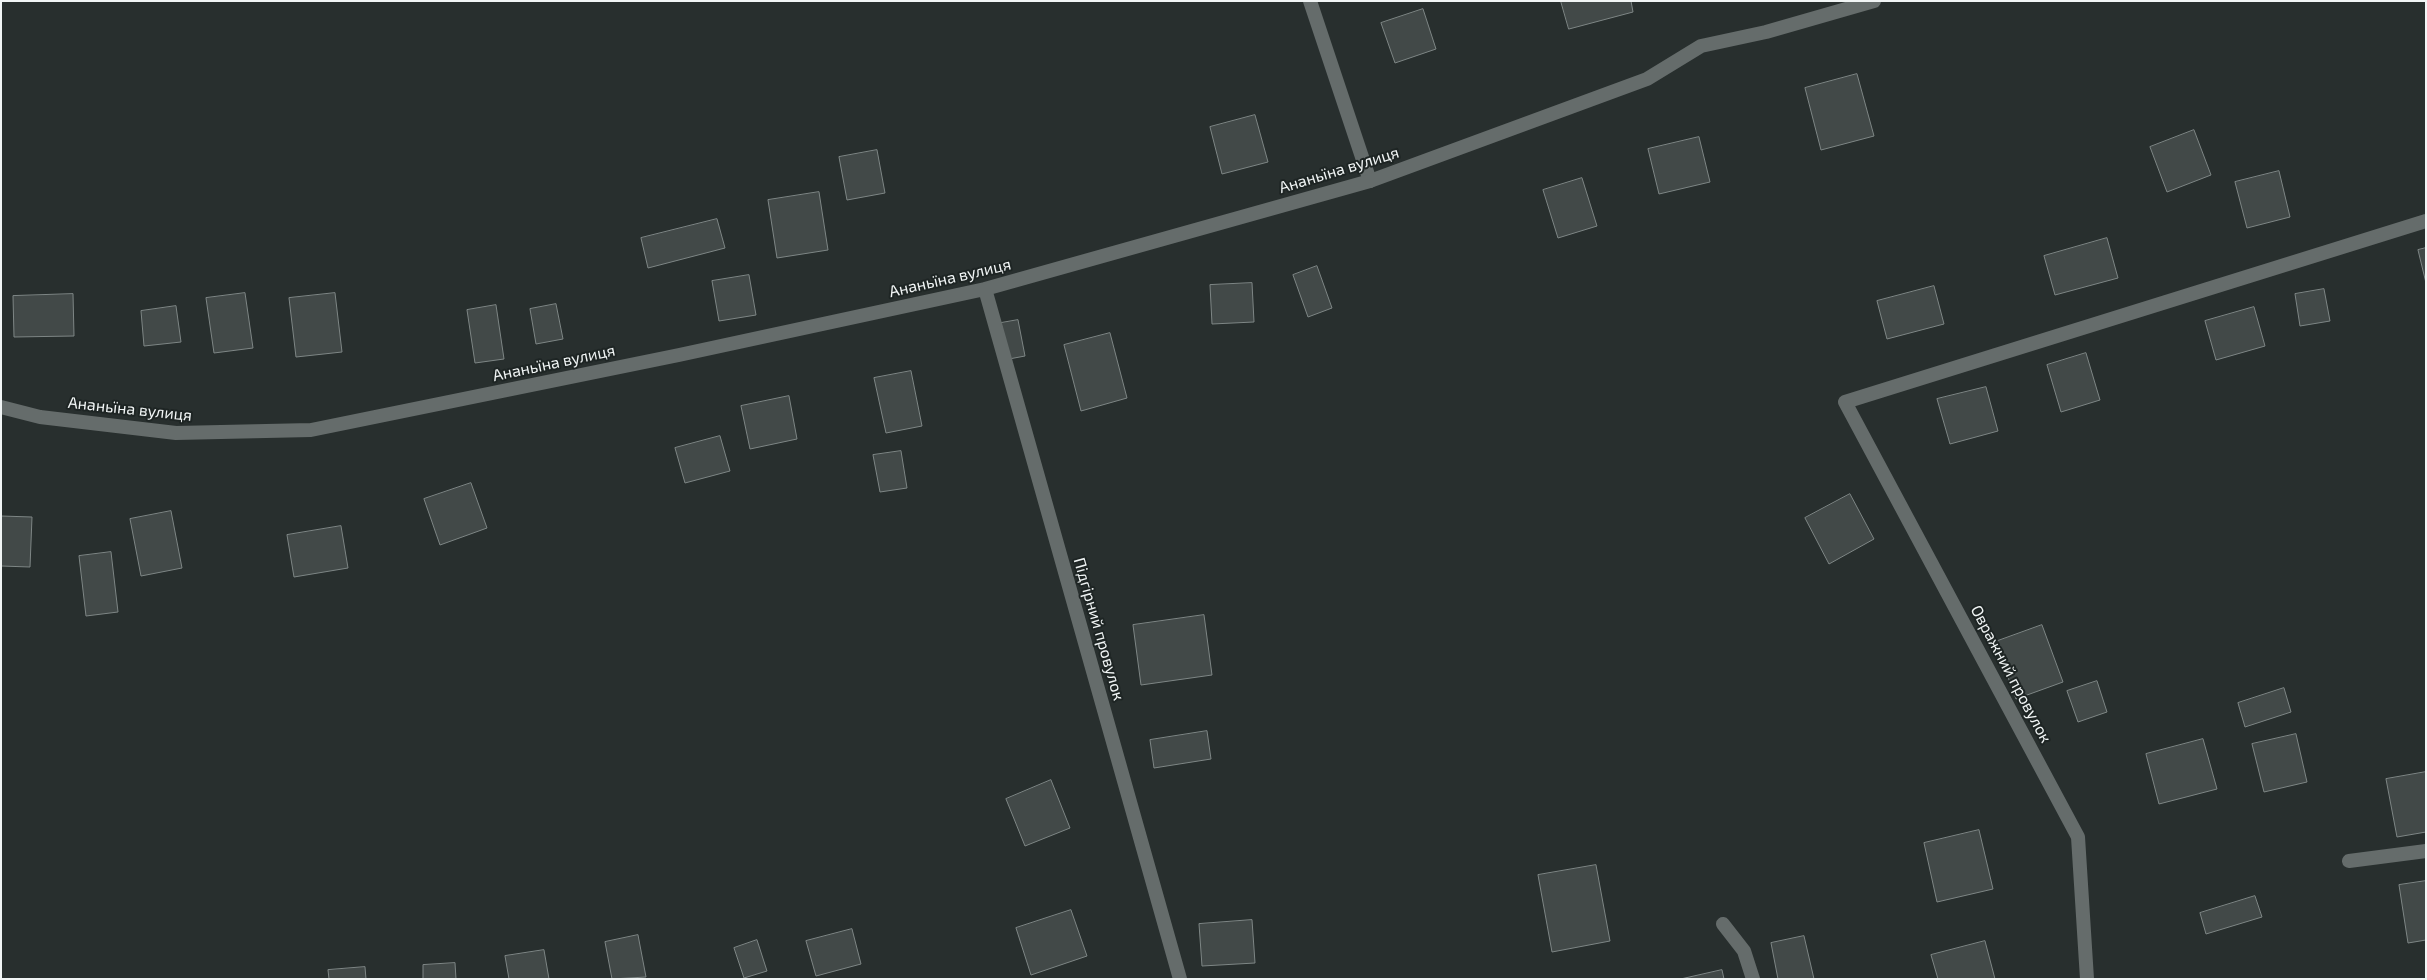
<!DOCTYPE html>
<meta charset="utf-8">
<style>
body{margin:0}
#map{position:relative;width:2427px;height:980px;overflow:hidden;background:#282f2e;font-family:"Exo 2",sans-serif}
canvas{display:block}
.frame{position:absolute;inset:0;border:2px solid #f1f5f5;pointer-events:none}
</style>
<div id="map">
<canvas width="2427" height="980"></canvas>
<div class="frame"></div>
</div>
<script>
const ctx = document.querySelector('canvas').getContext('2d');
ctx.lineJoin = 'round';
function paint(path, color) { ctx.fillStyle = color; ctx.fill(path, 'evenodd'); }
function stroke(path, color, width, dash) { ctx.strokeStyle = color; ctx.lineWidth = width; ctx.lineCap = dash ? 'butt' : 'round'; ctx.setLineDash(dash || []); ctx.stroke(path); }
function write(font, color, halo, rows, align = 'center') {
  ctx.font = font + ' "Exo 2",sans-serif'; ctx.lineWidth = 4; ctx.setLineDash([]); ctx.textBaseline = 'middle'; ctx.strokeStyle = halo; ctx.fillStyle = color; for (const [text, x, y, turn = 0] of rows) {
    ctx.save(); ctx.translate(x, y); ctx.rotate((+turn || 0) * Math.PI / 180); ctx.textAlign = isNaN(turn) ? turn : align; if (halo) ctx.strokeText(text, 0, 0); ctx.fillText(text, 0, 0); ctx.restore();
  }
}
const building = new Path2D(`
 M 1561,1 L 1631,1 L 1633,12 L 1569,29 Z
 M 1423,9 L 1436,49 L 1395,63 L 1381,23 Z
 M 1857,74 L 1874,136 L 1821,150 L 1805,88 Z
 M 1255,115 L 1268,162 L 1222,174 L 1210,127 Z
 M 2194,130 L 2211,175 L 2167,192 L 2150,147 Z
 M 1699,137 L 1710,182 L 1659,194 L 1648,149 Z
 M 877,150 L 885,193 L 847,200 L 839,157 Z
 M 2279,171 L 2290,217 L 2247,228 L 2235,182 Z
 M 1582,178 L 1597,226 L 1558,238 L 1543,190 Z
 M 819,192 L 828,250 L 777,258 L 768,200 Z
 M 717,219 L 725,248 L 648,268 L 641,238 Z
 M 2107,238 L 2118,278 L 2055,295 L 2044,256 Z
 M 2426,248 L 2426,283 L 2418,250 Z
 M 1317,266 L 1332,308 L 1308,317 L 1293,275 Z
 M 749,275 L 756,315 L 719,321 L 712,281 Z
 M 1252,283 L 1254,322 L 1212,324 L 1210,285 Z
 M 1934,286 L 1944,324 L 1887,339 L 1877,301 Z
 M 2324,289 L 2330,321 L 2300,326 L 2295,294 Z
 M 245,293 L 253,348 L 214,353 L 206,298 Z
 M 335,293 L 342,352 L 296,357 L 289,298 Z
 M 73,294 L 74,336 L 14,337 L 13,296 Z
 M 556,304 L 563,339 L 536,344 L 530,309 Z
 M 496,305 L 504,359 L 475,363 L 467,310 Z
 M 176,306 L 181,342 L 144,346 L 141,311 Z
 M 2254,307 L 2265,346 L 2216,360 L 2205,321 Z
 M 1018,320 L 1025,356 L 1009,359 L 1001,323 Z
 M 1110,333 L 1127,398 L 1081,411 L 1064,345 Z
 M 2086,353 L 2100,400 L 2061,412 L 2047,365 Z
 M 911,371 L 922,426 L 886,433 L 874,378 Z
 M 1986,387 L 1998,431 L 1950,444 L 1937,399 Z
 M 789,396 L 797,439 L 750,449 L 741,406 Z
 M 720,436 L 730,471 L 685,483 L 675,448 Z
 M 901,451 L 907,488 L 880,492 L 873,455 Z
 M 471,483 L 487,528 L 440,545 L 424,499 Z
 M 1850,494 L 1874,539 L 1829,564 L 1805,518 Z
 M 171,511 L 182,568 L 141,576 L 130,519 Z
 M 1,516 L 32,517 L 30,567 L 1,566 Z
 M 341,526 L 348,568 L 294,577 L 287,535 Z
 M 111,552 L 118,612 L 86,616 L 79,556 Z
 M 1204,615 L 1212,675 L 1141,685 L 1133,625 Z
 M 2042,625 L 2063,682 L 2016,699 L 1995,642 Z
 M 2097,681 L 2107,712 L 2078,722 L 2067,691 Z
 M 2284,688 L 2291,712 L 2245,727 L 2238,703 Z
 M 1207,731 L 1211,759 L 1154,768 L 1150,740 Z
 M 2296,734 L 2307,782 L 2264,792 L 2252,744 Z
 M 2203,739 L 2217,789 L 2159,804 L 2146,754 Z
 M 2426,772 L 2426,832 L 2397,837 L 2386,779 Z
 M 1051,780 L 1070,828 L 1025,846 L 1006,799 Z
 M 1979,830 L 1993,889 L 1937,902 L 1924,843 Z
 M 1596,865 L 1610,941 L 1552,952 L 1538,875 Z
 M 2426,881 L 2426,940 L 2408,943 L 2399,885 Z
 M 2255,896 L 2262,917 L 2206,934 L 2200,913 Z
 M 1071,910 L 1087,956 L 1031,975 L 1016,928 Z
 M 1252,920 L 1255,963 L 1202,966 L 1199,924 Z
 M 852,929 L 861,964 L 816,976 L 806,941 Z
 M 638,935 L 646,977 L 612,979 L 605,942 Z
 M 1804,936 L 1814,979 L 1778,979 L 1771,943 Z
 M 757,940 L 767,971 L 744,978 L 734,948 Z
 M 1985,941 L 1995,979 L 1938,979 L 1931,955 Z
 M 544,950 L 549,979 L 509,979 L 505,956 Z
 M 455,963 L 456,979 L 423,979 L 423,965 Z
 M 365,967 L 366,979 L 329,979 L 328,970 Z
 M 1722,970 L 1724,979 L 1681,979 Z`);
paint(building, '#424948');
stroke(building, '#7e8685', 1);
stroke(new Path2D(`
 M 1310,1 L 1370,181
 M 1723,924 L 1744,951 L 1753,979`), '#656c6b', 14);
stroke(new Path2D(`
 M 985,289 L 1180,979
 M 1,407 L 40,417 L 176,433 L 311,430 L 679,355 L 985,289 L 1370,181 L 1647,79 L 1701,46 L 1766,32 L 1874,1
 M 2349,861 L 2426,851
 M 2087,979 L 2078,837 L 1845,402 L 2426,221`), '#656c6b', 14);
write('16px', '#f1f5f5', '#1e2524', [
 ["Ананьїна вулиця",1339,170,-17],
 ["Ананьїна вулиця",950,278,-13],
 ["Ананьїна вулиця",554,363,-12],
 ["Ананьїна вулиця",130,409,6],
 ["Підгірний провулок",1099,629,74],
 ["Овражний провулок",2011,674,62]
]);
</script>
